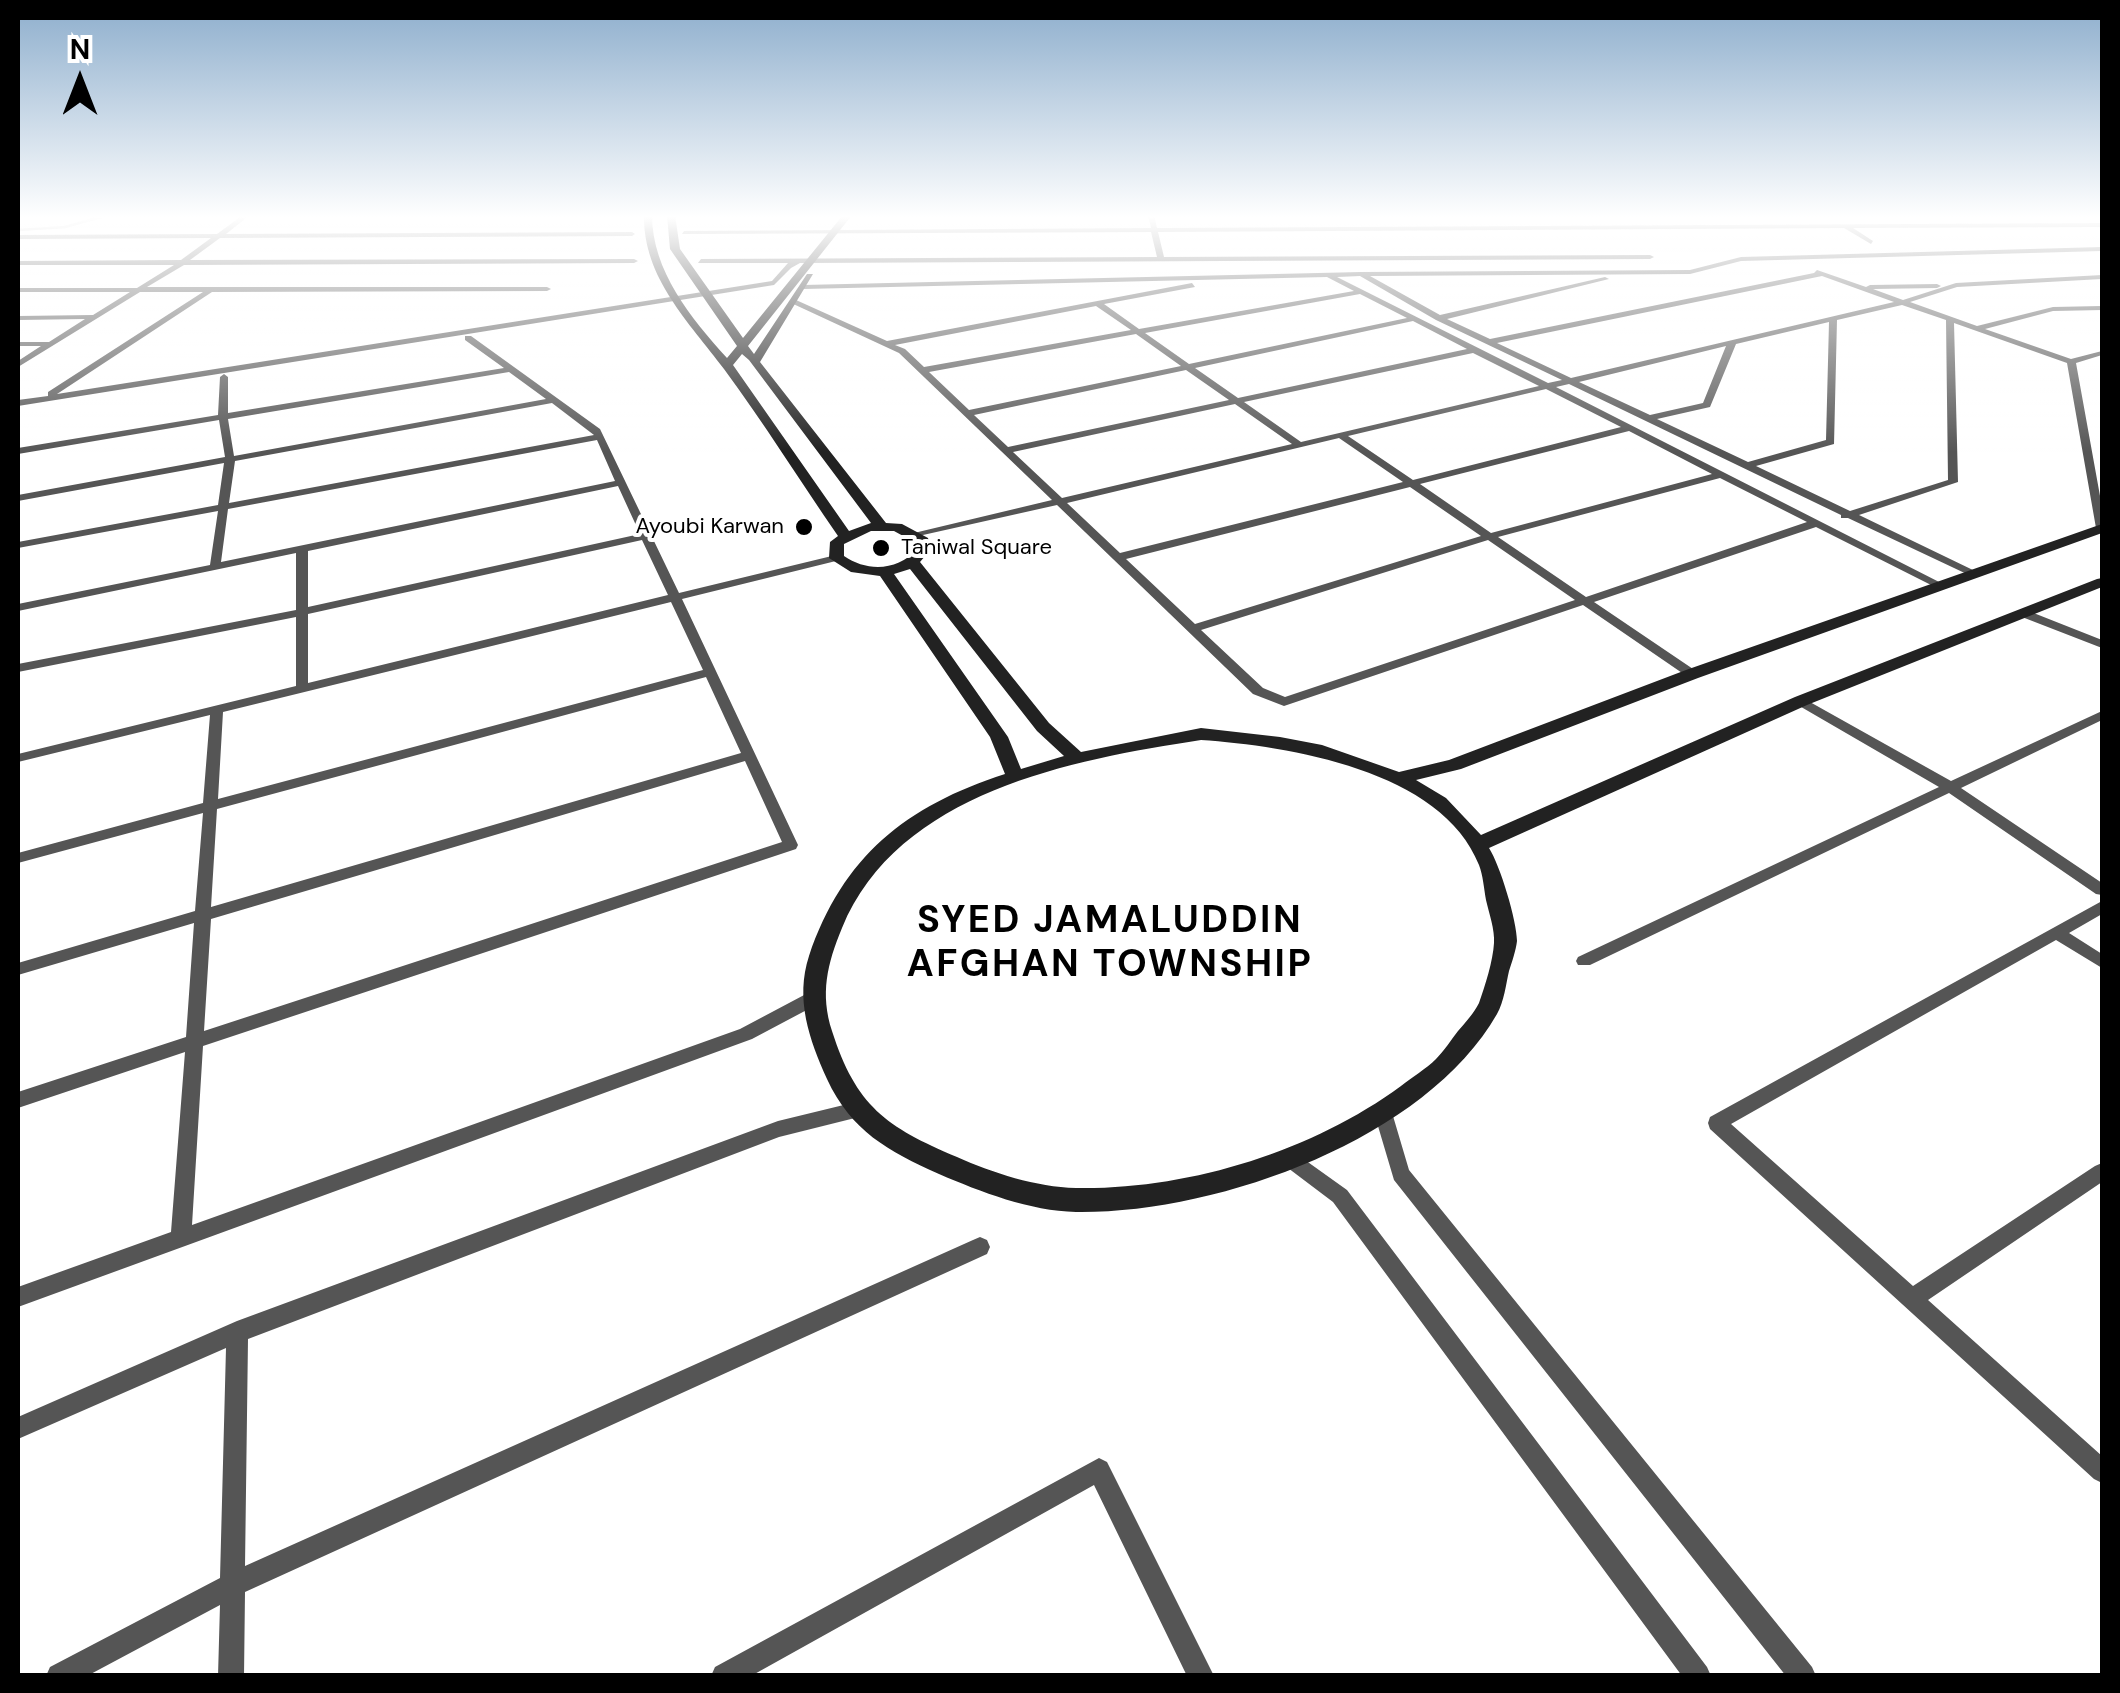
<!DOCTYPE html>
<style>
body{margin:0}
#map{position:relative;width:2120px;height:1693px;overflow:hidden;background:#fff;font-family:"DM Sans",sans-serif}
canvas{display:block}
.frame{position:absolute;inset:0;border:20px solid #000;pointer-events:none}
.north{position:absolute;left:30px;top:30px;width:100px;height:100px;-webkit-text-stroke:8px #fff;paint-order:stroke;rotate:0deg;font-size:28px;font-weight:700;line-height:40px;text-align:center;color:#000}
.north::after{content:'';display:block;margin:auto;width:35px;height:45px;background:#000;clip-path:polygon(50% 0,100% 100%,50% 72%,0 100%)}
</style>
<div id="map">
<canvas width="2120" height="1693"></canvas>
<div class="frame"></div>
<div class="north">N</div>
</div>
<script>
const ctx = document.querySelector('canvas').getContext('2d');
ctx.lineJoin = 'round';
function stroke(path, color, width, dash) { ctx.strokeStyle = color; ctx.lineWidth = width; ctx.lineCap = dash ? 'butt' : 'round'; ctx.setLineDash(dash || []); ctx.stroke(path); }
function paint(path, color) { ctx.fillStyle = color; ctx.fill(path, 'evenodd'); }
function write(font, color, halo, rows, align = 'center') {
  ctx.font = font + ' "DM Sans",sans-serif'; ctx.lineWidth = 8; ctx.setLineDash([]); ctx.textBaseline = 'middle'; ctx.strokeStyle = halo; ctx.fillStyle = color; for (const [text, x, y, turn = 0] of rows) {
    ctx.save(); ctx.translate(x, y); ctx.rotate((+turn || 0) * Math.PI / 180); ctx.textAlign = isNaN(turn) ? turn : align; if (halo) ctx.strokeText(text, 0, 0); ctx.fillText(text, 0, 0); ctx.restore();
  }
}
stroke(new Path2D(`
 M 18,230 L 65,227 L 108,215`), '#a3a3a3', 2.5);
paint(new Path2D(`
 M 243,215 L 250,215 L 226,234 L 632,232 L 635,234 L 632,236 L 220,238 L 190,260 L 634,259 L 638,261 L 634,263 L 184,265 L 147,287 L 547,287 L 551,289 L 547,291 L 212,292 L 57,394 L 772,281 L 788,263 L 698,263 L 701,259 L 1157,257 L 1151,232 L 682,234 L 684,231 L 1151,228 L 1148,215 L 1154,215 L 1157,228 L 2102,223 L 2102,227 L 1853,228 L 1873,241 L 1871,244 L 1844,228 L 1158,232 L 1164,257 L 1650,255 L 1654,257 L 1650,259 L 800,263 L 791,268 L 774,285 L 18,406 L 18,400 L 48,396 L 48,392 L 203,292 L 140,292 L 18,367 L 18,361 L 41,346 L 18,346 L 18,342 L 49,342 L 85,319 L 18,320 L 18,316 L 93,315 L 130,292 L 18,292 L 18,288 L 137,288 L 174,265 L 18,265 L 18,261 L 181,260 L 211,238 L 18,239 L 18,235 L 217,234 Z
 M 2102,247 L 2102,251 L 1741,261 L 1690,274 L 1370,276 L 1440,315 L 1605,277 L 1609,279 L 1447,319 L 1490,339 L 1814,273 L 1817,270 L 1866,287 L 1870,285 L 1937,284 L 1941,286 L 1937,288 L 1873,289 L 1903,300 L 1956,283 L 2102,275 L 2102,279 L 1957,287 L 1910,302 L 1977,326 L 2053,307 L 2102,306 L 2102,310 L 2053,311 L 1985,329 L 2071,359 L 2102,351 L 2102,355 L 2076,363 L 2102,507 L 2102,531 L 2096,528 L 2067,363 L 1954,323 L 1958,482 L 1859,515 L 1975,571 L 1975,575 L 1971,576 L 1848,518 L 1841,518 L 1841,515 L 1569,384 L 1556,387 L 1947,586 L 1941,589 L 1937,588 L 1816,527 L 1594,602 L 1696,671 L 1696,677 L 1688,677 L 1583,605 L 1284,706 L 1253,694 L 1057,505 L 914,537 L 914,533 L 1052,500 L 899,353 L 789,302 L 796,300 L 887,341 L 1192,283 L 1195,287 L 1104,304 L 1139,329 L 1354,291 L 1327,277 L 803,289 L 799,287 L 803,285 L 1361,272 L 1690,270 L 1741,257 ZM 1360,276 L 1436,320 L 1562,380 L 1548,383 L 1337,277 ZM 1822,276 L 1894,302 L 1571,378 L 1497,343 ZM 1360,294 L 1407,318 L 1189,364 L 1145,333 ZM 1902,305 L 1946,320 L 1948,480 L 1850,511 L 1756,466 L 1834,444 L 1837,320 ZM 1096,306 L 1131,330 L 924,367 L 905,349 L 895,345 ZM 1413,321 L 1467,349 L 1238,398 L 1195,368 ZM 1829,322 L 1826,440 L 1748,462 L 1657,419 L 1710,407 L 1736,344 ZM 1136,334 L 1181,366 L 969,410 L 929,372 ZM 1726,346 L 1703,403 L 1650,415 L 1579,382 ZM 1473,353 L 1539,386 L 1301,442 L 1244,402 ZM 1186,370 L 1229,400 L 1008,447 L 974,415 ZM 1546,389 L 1621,427 L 1413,480 L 1348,436 ZM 1235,404 L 1292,444 L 1062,498 L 1013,452 ZM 1629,431 L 1712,474 L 1491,533 L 1420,484 ZM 1339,438 L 1403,482 L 1120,553 L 1067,503 ZM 1720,478 L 1807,522 L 1586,597 L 1498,537 ZM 1410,487 L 1481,536 L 1195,624 L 1126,559 ZM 1488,540 L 1575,600 L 1285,697 L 1263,688 L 1201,630 Z
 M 465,336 L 471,336 L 600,429 L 679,593 L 836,555 L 842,558 L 840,560 L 682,599 L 798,845 L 796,849 L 203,1046 L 192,1225 L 740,1029 L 806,994 L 812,992 L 818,994 L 821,999 L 818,1004 L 752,1039 L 18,1307 L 18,1287 L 171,1232 L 185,1052 L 18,1108 L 18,1092 L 186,1037 L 194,923 L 18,975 L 18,963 L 195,911 L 203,813 L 18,863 L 18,853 L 203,803 L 210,715 L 18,762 L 18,754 L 296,686 L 296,617 L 18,672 L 18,664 L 296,610 L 296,553 L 18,611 L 18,604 L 210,565 L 218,511 L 18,548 L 18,542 L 218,505 L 224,463 L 18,501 L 18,495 L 225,457 L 219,420 L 18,454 L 18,448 L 218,415 L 220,377 L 224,374 L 228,377 L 228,413 L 504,368 L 465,340 ZM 509,372 L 546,399 L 234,456 L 228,419 ZM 552,403 L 594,435 L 229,503 L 235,461 ZM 597,440 L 615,481 L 221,562 L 228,509 ZM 618,486 L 640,534 L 308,607 L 308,551 ZM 642,540 L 668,595 L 308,683 L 308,614 ZM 671,602 L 703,670 L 218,799 L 223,712 ZM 706,677 L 741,753 L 211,907 L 217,809 ZM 745,761 L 782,842 L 204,1031 L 211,919 Z
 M 2026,610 L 2102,640 L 2102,648 L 2022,617 L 2022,611 Z
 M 1801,697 L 1951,781 L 2102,711 L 2102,720 L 1961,788 L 2102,883 L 2102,895 L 2096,894 L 1949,793 L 1590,965 L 1578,965 L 1576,961 L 1578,957 L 1939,787 L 1796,704 L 1794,701 L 1796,698 Z
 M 2102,901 L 2102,914 L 2069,933 L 2102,954 L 2102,968 L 2056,940 L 1731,1124 L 1913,1286 L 2095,1166 L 2102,1163 L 2102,1182 L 1928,1300 L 2102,1456 L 2102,1483 L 2094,1479 L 1710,1129 L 1708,1123 L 1710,1117 Z
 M 856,1102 L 863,1104 L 865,1110 L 863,1116 L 779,1137 L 248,1339 L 245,1566 L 973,1240 L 980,1237 L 987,1240 L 990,1247 L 987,1254 L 245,1592 L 244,1676 L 218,1676 L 220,1605 L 87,1676 L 46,1676 L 50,1667 L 220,1578 L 226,1348 L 18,1439 L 18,1417 L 237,1321 L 778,1121 Z
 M 1384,1108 L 1391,1110 L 1393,1116 L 1409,1170 L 1812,1667 L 1816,1676 L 1786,1676 L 1394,1180 L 1375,1116 L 1377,1110 Z
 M 1291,1150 L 1347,1190 L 1707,1667 L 1711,1676 L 1682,1676 L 1333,1202 L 1284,1165 L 1281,1159 L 1284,1153 Z
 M 1099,1458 L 1107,1462 L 1214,1676 L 1187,1676 L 1094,1485 L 751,1676 L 711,1676 L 715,1667 Z`), '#555');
paint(new Path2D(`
 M 644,215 L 652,215 C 652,271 691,318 727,358 L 737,346 L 670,249 L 667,215 L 675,215 L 680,249 L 743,338 L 843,215 L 852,215 L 748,346 L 754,354 L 807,274 L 813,274 L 760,362 L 886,523 L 902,524 L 928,538 L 931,549 L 920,562 L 1049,723 L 1081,752 L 1201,728 L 1280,737 L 1322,745 L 1399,772 L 1449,760 L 1686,670 L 2102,524 L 2102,533 L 1698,678 L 1461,769 L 1416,780 L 1446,798 L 1481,835 L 1795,697 L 2097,579 L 2102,578 L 2102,587 L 1807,705 L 1489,848 C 1500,865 1517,921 1517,941 C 1516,950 1512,962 1509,971 C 1506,984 1504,1002 1497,1014 C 1425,1140 1216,1214 1076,1212 C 1030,1211 981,1192 939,1174 C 888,1151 851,1131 827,1079 C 809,1039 795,999 809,956 C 843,856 906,806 1005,774 L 990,737 L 880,576 L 851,572 L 829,558 L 830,542 L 838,536 C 800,481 764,423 724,369 C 689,322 643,278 644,215 ZM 742,354 L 749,360 L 871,523 L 849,531 L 733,365 ZM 871,531 L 894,531 L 916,543 L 917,549 C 898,571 867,572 844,556 L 844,544 ZM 910,569 L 1037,731 L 1064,756 L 1021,769 L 1008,737 L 894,574 ZM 1201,740 C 1288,746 1442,770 1479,865 C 1483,875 1484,889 1486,900 C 1489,913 1495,930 1494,943 C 1493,961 1485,986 1479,1003 C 1474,1013 1465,1023 1458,1031 C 1451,1040 1444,1051 1436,1059 C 1426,1069 1412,1077 1401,1086 C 1311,1152 1187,1190 1076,1188 C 1036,1187 993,1173 957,1157 C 886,1127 856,1106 832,1031 C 820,994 827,964 842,928 C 898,792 1071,760 1201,740 Z`), '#222');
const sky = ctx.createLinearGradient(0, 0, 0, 452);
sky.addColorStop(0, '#8cadcc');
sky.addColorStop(0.48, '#fff');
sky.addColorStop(1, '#ffffff00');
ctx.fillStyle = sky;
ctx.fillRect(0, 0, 2120, 452);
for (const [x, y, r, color] of [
 [804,527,10,"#000"],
 [881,548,10,"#000"]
]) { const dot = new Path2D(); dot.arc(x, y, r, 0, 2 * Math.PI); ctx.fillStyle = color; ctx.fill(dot); stroke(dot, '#fff', 4); }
write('22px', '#000', '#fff', [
 ["Ayoubi Karwan",784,527],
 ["Taniwal Square",901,548,"left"]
], 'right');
ctx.letterSpacing = '2.5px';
write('bold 38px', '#000', '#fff', [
 ["SYED JAMALUDDIN",1110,922],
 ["AFGHAN TOWNSHIP",1110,966]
]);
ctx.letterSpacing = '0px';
</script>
